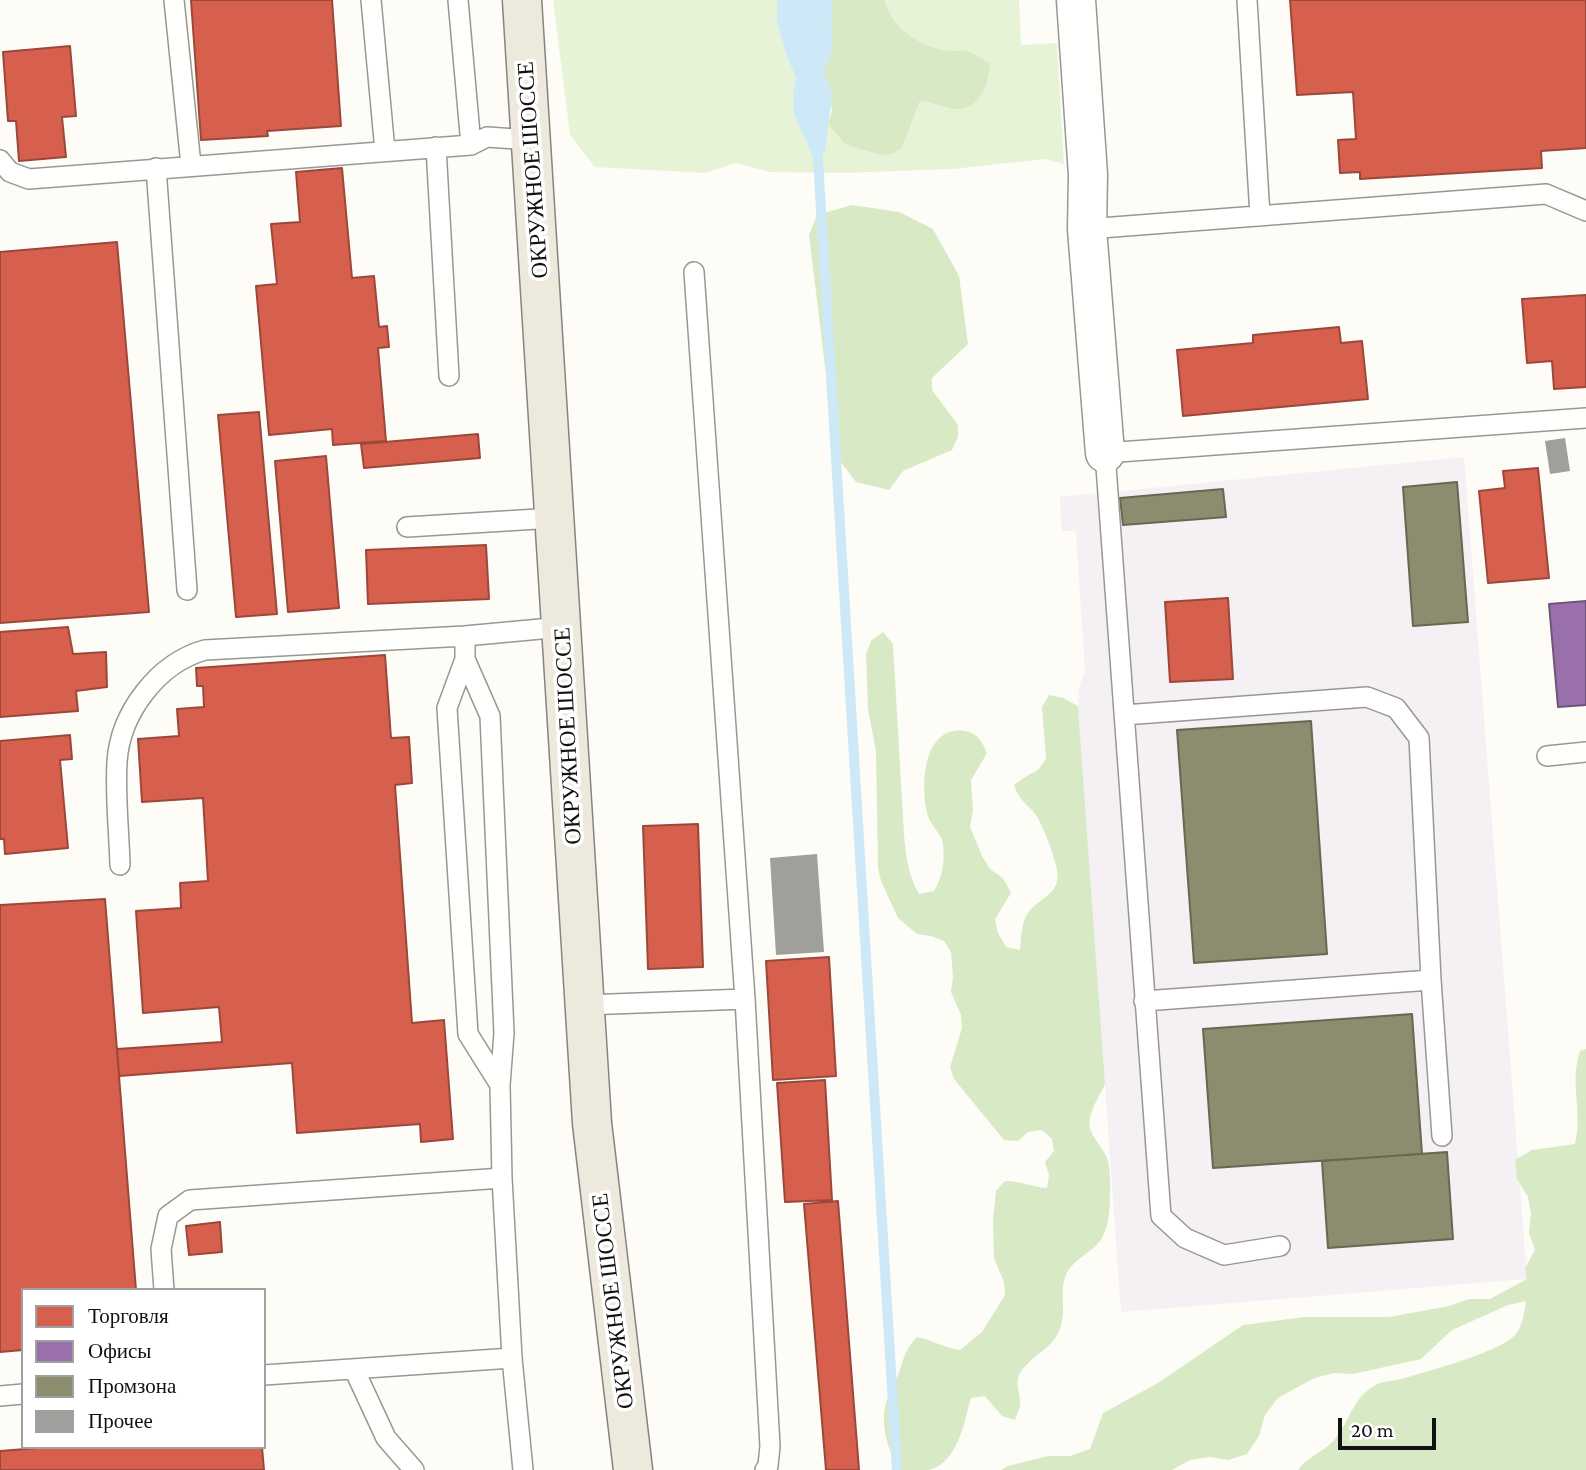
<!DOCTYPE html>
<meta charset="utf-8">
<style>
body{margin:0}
#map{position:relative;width:1586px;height:1470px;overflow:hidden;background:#fdfcf7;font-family:"Crimson Pro",serif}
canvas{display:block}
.legend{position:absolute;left:21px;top:1288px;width:245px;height:161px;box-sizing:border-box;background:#fff;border:2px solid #a0a0a0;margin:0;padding:9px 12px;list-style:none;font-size:21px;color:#111}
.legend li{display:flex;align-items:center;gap:14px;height:35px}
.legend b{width:35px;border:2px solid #a0a0a0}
.scale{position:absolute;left:1338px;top:1418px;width:98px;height:32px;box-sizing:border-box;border:4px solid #111;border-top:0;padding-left:9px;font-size:21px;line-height:24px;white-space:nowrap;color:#111;-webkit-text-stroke:5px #fff;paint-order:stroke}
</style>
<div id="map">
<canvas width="1586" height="1470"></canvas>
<ul class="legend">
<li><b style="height:19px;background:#d6604d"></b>Торговля</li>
<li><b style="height:19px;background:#9970ab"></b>Офисы</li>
<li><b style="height:19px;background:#8c8c6e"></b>Промзона</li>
<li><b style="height:19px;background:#a19f9c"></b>Прочее</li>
</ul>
<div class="scale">20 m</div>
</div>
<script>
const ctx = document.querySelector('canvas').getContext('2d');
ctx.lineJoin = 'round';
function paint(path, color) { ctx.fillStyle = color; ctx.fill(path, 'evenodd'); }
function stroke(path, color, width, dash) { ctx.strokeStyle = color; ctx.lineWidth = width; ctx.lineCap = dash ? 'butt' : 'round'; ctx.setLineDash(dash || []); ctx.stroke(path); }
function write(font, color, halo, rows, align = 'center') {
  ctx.font = font + ' "Crimson Pro",serif'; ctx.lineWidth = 7; ctx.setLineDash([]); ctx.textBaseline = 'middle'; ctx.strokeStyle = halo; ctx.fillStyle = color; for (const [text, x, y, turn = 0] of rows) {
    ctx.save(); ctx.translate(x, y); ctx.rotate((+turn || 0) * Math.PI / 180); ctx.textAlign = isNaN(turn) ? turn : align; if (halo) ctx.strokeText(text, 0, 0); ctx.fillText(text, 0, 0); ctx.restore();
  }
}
paint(new Path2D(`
 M 1464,457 L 1527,1279 L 1121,1312 L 1078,706 L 1079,687 L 1085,672 L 1076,531 L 1062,531 L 1060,497 Z`), '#f5f0f3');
paint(new Path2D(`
 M 553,0 L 777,0 L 777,22 L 787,57 L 796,78 L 793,90 L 794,114 L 813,157 L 825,152 L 828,124 L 831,127 L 902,148 L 920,101 L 934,102 L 957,109 C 976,95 992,89 990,63 L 967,50 C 935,56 892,34 885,0 L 1019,0 L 1021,45 L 1057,43 L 1064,164 L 1045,159 L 952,169 L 842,173 L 770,172 L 736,163 L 705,173 L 595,167 L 570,135 Z`), '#e7f3d7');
paint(new Path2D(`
 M 832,0 L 885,0 C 892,34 935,56 967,50 L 990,63 C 991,80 980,109 958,109 C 948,109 933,102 920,101 L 902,148 L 892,154 L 880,155 L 845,144 L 828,124 L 832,110 L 823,69 C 838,45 829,42 830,18 C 831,11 832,6 832,0 Z
 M 852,205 L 899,212 L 933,229 L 959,276 L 968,344 L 932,378 L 932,390 L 958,425 L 958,437 L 952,450 L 903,471 L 889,490 L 856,482 L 836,456 L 809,235 L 817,215 Z
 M 883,632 L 893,644 L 904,835 C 906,857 908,874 919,894 L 934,891 C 942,879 945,860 943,845 C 942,834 931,826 928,816 C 920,788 922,725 965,731 C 978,733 982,742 987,753 L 971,780 L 973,810 L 970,827 L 982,856 L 990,869 L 1003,878 L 1011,893 L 995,919 L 998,933 L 1006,947 L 1020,950 C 1021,937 1021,923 1028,913 C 1040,896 1064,894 1056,866 C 1052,850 1046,834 1039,820 C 1031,805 1021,805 1014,785 L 1025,777 L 1038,770 L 1046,759 L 1042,707 L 1049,695 L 1063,698 L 1078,706 L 1105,1084 C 1100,1095 1092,1107 1090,1118 C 1086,1135 1104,1146 1108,1161 C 1111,1172 1111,1213 1107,1225 C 1101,1250 1084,1251 1070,1268 C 1057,1284 1067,1307 1061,1325 C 1055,1349 1032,1354 1020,1373 C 1014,1384 1021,1394 1020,1404 C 1020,1409 1016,1415 1015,1420 L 1002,1416 L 985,1396 L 971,1398 C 964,1422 958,1464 928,1470 C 920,1470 909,1470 900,1470 C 886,1448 879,1421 888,1396 C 892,1387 897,1379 900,1370 C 904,1356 907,1347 917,1337 C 933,1340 944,1348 960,1350 L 982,1332 L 1005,1295 L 1004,1282 L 994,1258 L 993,1219 L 996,1191 L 1005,1181 C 1020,1181 1032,1187 1047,1188 L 1049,1175 L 1045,1162 L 1054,1151 L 1052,1139 L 1042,1130 L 1028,1132 L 1018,1141 L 1004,1140 L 954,1079 L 950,1067 L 962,1028 L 961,1015 L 951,992 L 953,978 L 951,952 L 944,941 L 931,936 L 917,934 L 898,918 L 881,881 L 878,868 L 876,751 L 868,709 L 866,654 L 871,641 Z
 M 1586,1049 L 1586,1470 L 1298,1470 C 1306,1457 1324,1452 1334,1440 C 1351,1420 1353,1394 1380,1383 C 1387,1381 1394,1381 1401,1379 C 1426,1372 1500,1352 1515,1335 C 1522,1328 1525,1310 1526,1301 L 1508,1305 L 1452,1330 L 1421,1359 L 1353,1374 L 1334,1373 L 1315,1378 L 1296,1388 L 1278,1398 L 1265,1415 L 1259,1436 L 1247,1454 L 1228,1460 L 1210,1457 L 1190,1460 L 1172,1470 L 1001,1470 L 1008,1466 L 1048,1456 L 1070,1456 L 1090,1449 L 1103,1413 L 1158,1383 L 1243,1325 L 1305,1317 L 1389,1317 L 1449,1306 L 1469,1299 L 1490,1299 L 1527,1279 L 1525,1268 L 1535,1250 L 1529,1233 L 1531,1214 L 1528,1197 L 1517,1179 L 1515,1160 L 1532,1150 L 1575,1144 C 1583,1112 1569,1084 1580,1051 Z`), '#d8eac5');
paint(new Path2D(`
 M 777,0 L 832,0 L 833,2 C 828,31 839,42 824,69 L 832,96 L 825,152 L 813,157 L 794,114 L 793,90 L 796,78 L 787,57 L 777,22 Z`), '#cde8f7');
const shops = new Path2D(`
 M 191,0 L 332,0 L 341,126 L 267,131 L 268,136 L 201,140 Z
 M 1290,0 L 1586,0 L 1586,148 L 1541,151 L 1542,168 L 1360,179 L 1360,172 L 1340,173 L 1338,140 L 1356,139 L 1353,92 L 1297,95 Z
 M 70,46 L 76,116 L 62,117 L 66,157 L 19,161 L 16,121 L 8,121 L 3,52 Z
 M 342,168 L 352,278 L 374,276 L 379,327 L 387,326 L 389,347 L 378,348 L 386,441 L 333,445 L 332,429 L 269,435 L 256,286 L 277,284 L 271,224 L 300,222 L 296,172 Z
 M 117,242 L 149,612 L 0,623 L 0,252 Z
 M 1586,295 L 1586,387 L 1554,389 L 1552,361 L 1527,363 L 1522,299 Z
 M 1339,327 L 1341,343 L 1362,341 L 1368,399 L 1183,416 L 1177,350 L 1253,343 L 1253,335 Z
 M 259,412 L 277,614 L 236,617 L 218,415 Z
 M 478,434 L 480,458 L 364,468 L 361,444 Z
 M 326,456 L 339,608 L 288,612 L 275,461 Z
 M 1538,468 L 1549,578 L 1488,583 L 1479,491 L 1505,488 L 1503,471 Z
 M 486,545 L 489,599 L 368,604 L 366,550 Z
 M 1228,598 L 1233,679 L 1170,682 L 1165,602 Z
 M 68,627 L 73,654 L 106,652 L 107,687 L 76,691 L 78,711 L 0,717 L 0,632 Z
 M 385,655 L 391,738 L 409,737 L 412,783 L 395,785 L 412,1023 L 444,1020 L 453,1139 L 421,1142 L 420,1124 L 297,1133 L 292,1063 L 119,1076 L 117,1049 L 222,1042 L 219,1007 L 143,1013 L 136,911 L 181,908 L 180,883 L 208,881 L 203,798 L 142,802 L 138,739 L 179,736 L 177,709 L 204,707 L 203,686 L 197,686 L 196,668 Z
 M 70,735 L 72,759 L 60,760 L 68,848 L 5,854 L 4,839 L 0,839 L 0,741 Z
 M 698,824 L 703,967 L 648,969 L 643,826 Z
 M 105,899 L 136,1290 L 23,1290 L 23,1350 L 0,1352 L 0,905 Z
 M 829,957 L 836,1076 L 773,1080 L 766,961 Z
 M 825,1080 L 832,1200 L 785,1202 L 777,1083 Z
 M 838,1201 L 859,1470 L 826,1470 L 804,1204 Z
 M 220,1222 L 222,1252 L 189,1255 L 186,1226 Z
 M 51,1447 L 262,1447 L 264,1470 L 0,1470 L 0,1451 Z`);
paint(shops, '#d6604d');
stroke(shops, '#9b483b', 2);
const offices = new Path2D(`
 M 1586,601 L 1586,705 L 1558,707 L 1549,604 Z`);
paint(offices, '#9970ab');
stroke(offices, '#70547d', 2);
const industry = new Path2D(`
 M 1457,482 L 1468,622 L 1413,626 L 1403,487 Z
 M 1223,489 L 1226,517 L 1123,525 L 1120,498 Z
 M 1311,721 L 1327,954 L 1194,963 L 1177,730 Z
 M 1412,1014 L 1422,1154 L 1213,1168 L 1203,1029 Z
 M 1447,1152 L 1453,1239 L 1328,1248 L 1322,1161 Z`);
paint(industry, '#8c8c6e');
stroke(industry, '#676752', 2);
stroke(new Path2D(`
 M 817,143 L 897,1470`), '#cde8f7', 10);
paint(new Path2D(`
 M 1565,438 L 1570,471 L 1550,474 L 1545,441 Z
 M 817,854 L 824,952 L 776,955 L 770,858 Z`), '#a19f9c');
const service = new Path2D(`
 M 174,0 L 191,165
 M 371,0 L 385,151
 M 458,0 L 471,145
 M 1247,0 L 1260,216
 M 436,147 L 449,376
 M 0,160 L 10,172 L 29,179 L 471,145 L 487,137 L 531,140
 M 156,168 L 187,590
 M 1087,229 L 1546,194 L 1586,211
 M 694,272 L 745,999 L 770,1446 L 768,1466 L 765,1470
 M 407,527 L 554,518
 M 465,659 L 490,716 L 504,1033 L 500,1085
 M 1124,715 L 1367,697 L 1396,708 L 1419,738 L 1431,980 L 1442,1136
 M 1547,756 L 1586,752
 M 120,865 C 119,831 115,796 117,762 C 120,713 158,663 205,650 L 465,636
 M 1144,1001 L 1431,980
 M 585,1005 L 745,999
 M 502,1178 L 500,1085 L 468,1034 L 447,708 L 465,659 L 465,636 L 562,627
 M 1280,1246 L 1224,1255 L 1185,1238 L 1161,1216 L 1105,453 L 1586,418
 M 164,1290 L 161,1249 L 168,1216 L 190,1200 L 502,1178 L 512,1358 L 523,1470
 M 354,1369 L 386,1438 L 414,1470
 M 264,1375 L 512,1358
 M 0,1396 L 23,1394`);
const minor = new Path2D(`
 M 1076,0 L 1088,175 L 1087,229 L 1105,453`);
const primary = new Path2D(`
 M 522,0 L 592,1123 L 633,1470`);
stroke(service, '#979795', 22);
stroke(minor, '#979795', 41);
stroke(primary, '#858482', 41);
stroke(service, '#fffffe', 19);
stroke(minor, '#fffffe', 38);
stroke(primary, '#ede9dc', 38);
write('23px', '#111', '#fff', [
 ["ОКРУЖНОЕ ШОССЕ",533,170,-94],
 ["ОКРУЖНОЕ ШОССЕ",568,736,-93],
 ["ОКРУЖНОЕ ШОССЕ",613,1301,-97]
]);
</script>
